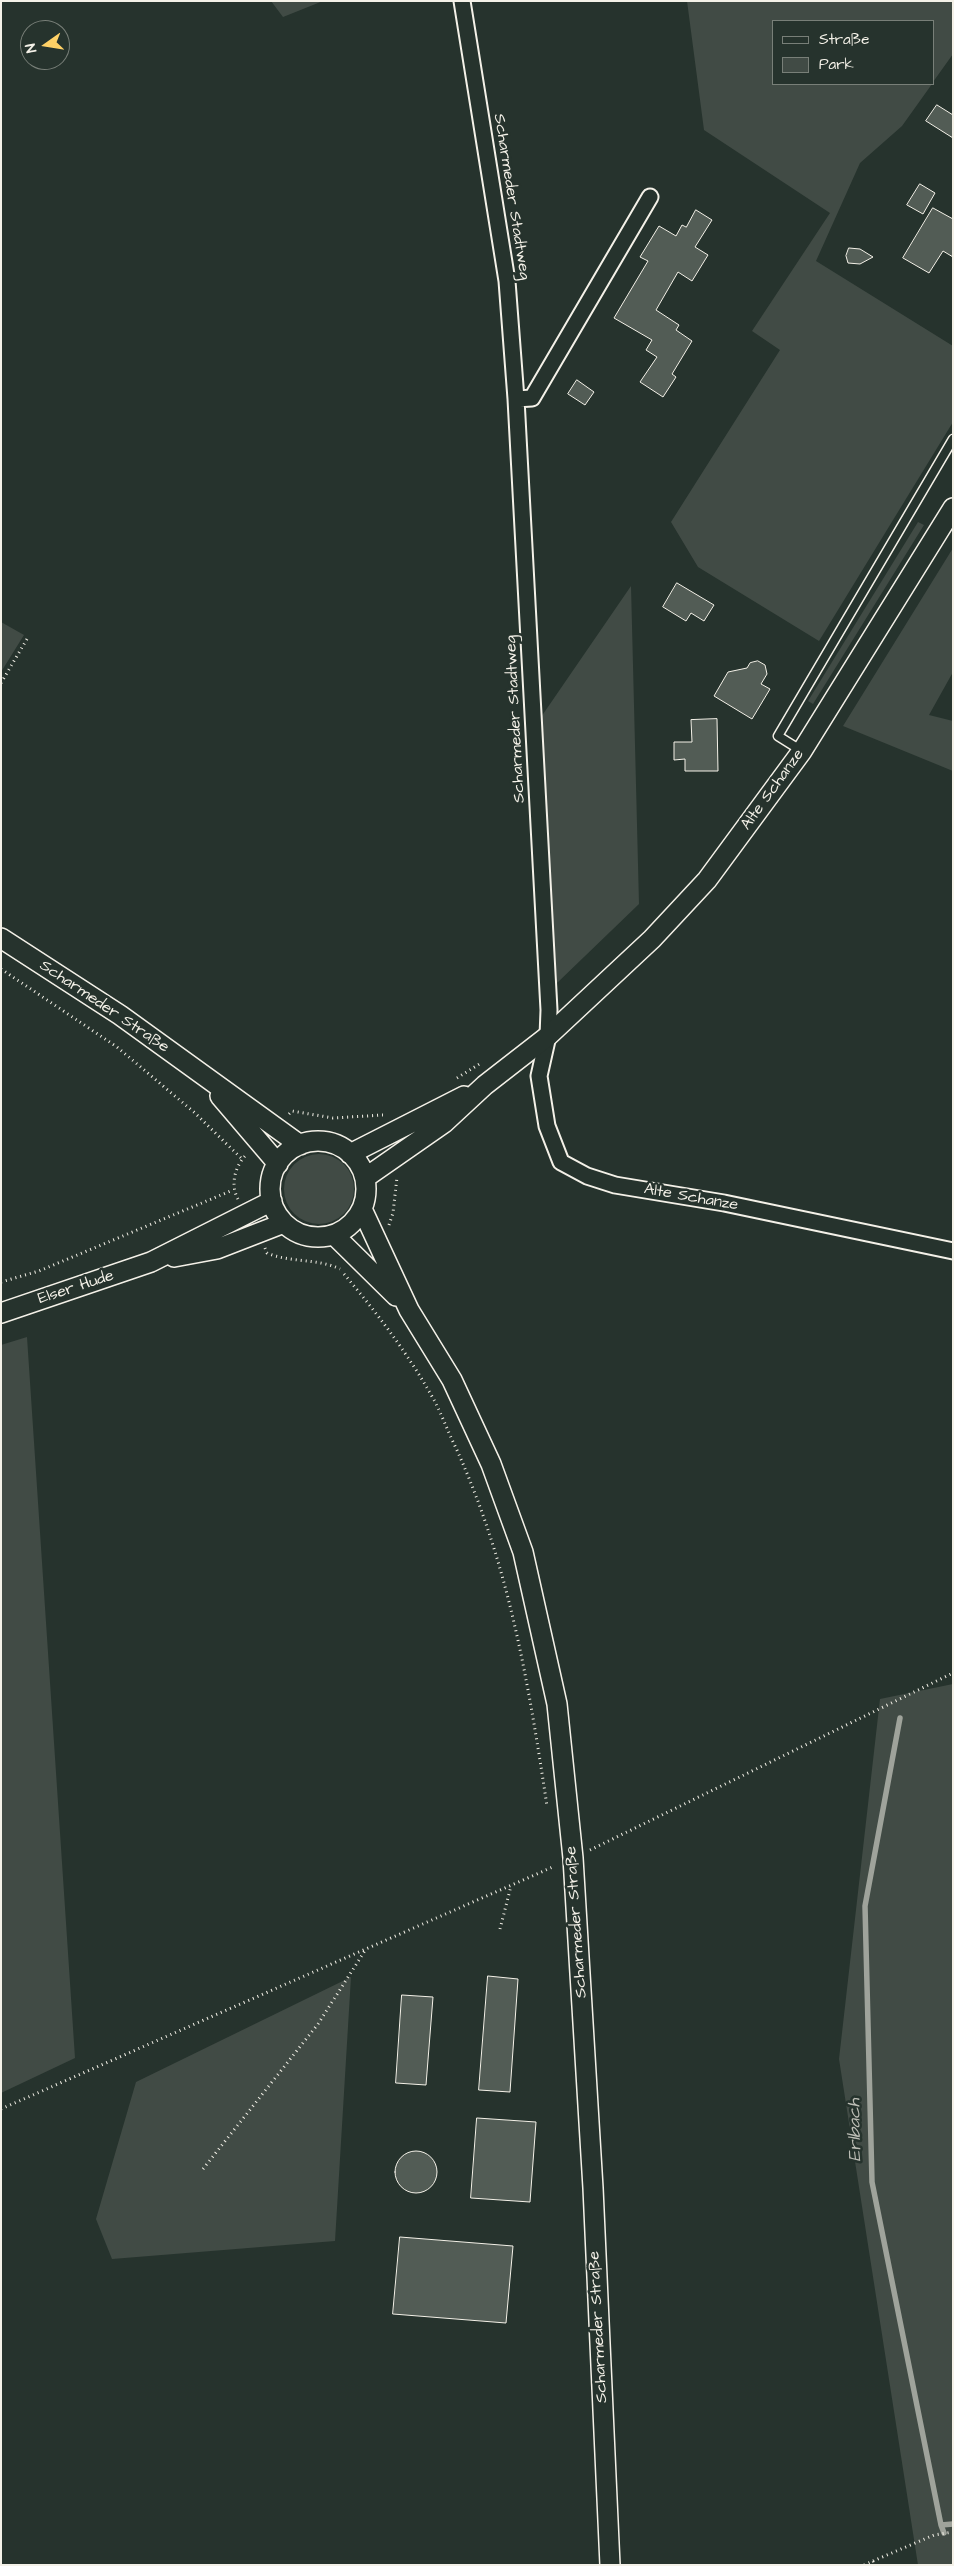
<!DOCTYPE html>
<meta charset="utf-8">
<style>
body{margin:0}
#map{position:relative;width:954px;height:2566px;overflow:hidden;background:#26332d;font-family:"Architects Daughter",sans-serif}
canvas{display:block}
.frame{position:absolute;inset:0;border:2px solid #f4f1e8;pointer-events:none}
.legend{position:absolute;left:772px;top:20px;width:162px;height:65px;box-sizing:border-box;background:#26332d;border:1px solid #787f78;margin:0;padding:6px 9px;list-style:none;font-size:15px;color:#f4f1e8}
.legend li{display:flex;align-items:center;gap:10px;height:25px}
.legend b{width:25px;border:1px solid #787f78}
.north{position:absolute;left:20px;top:20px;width:50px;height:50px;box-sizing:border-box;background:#26332d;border:1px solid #787f78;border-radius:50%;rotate:257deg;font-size:14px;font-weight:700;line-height:20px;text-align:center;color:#f4f1e8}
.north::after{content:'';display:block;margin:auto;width:18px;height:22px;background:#ffd166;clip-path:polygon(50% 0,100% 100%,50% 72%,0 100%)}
</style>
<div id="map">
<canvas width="954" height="2566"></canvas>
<div class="frame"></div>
<ul class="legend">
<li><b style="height:6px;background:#26332d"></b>Straße</li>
<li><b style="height:14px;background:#414b45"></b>Park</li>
</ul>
<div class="north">N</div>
</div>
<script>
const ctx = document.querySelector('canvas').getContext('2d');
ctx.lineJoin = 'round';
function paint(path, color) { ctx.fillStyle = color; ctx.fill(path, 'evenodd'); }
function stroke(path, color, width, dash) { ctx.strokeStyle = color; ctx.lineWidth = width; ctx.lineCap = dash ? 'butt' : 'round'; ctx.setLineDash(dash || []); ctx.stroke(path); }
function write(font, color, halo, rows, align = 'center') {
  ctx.font = font + ' "Architects Daughter",sans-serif'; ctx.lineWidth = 5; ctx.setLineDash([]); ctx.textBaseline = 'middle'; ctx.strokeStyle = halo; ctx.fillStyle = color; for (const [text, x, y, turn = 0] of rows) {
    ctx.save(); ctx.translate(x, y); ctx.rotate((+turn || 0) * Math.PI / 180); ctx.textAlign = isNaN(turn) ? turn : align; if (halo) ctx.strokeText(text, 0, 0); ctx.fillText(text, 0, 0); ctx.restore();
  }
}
paint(new Path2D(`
 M 271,1 L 323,1 L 283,17 Z
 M 687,1 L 953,1 L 953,54 L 933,82 L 933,21 L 773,21 L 773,84 L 932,84 L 902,126 L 860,163 L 816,261 L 953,346 L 953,422 L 819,641 L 698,567 L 671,522 L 780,350 L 752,331 L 830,213 L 704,130 Z
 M 918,522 L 924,525 L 813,704 L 808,701 Z
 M 953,548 L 953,672 L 929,715 L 953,721 L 953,771 L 843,726 Z
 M 631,586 L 639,904 L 557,983 L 539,720 Z
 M 1,622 L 24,635 L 1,672 Z
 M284 1189a35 35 0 1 1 70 0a35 35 0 1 1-70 0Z
 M 27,1337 L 75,2058 L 1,2093 L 1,1345 Z
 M 953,1684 L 953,2565 L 918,2565 L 839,2059 L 880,1699 Z
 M 351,1977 L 335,2241 L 112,2259 L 96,2219 L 136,2082 Z`), '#414b45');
stroke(new Path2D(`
 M 900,1718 L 865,1906 L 872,2182 L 941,2525 L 953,2524
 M 941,2525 L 944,2533`), '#9fa39b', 5.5);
const building = new Path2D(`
 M 937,105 L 953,115 L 953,138 L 926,121 Z
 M 920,184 L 935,193 L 923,214 L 907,205 Z
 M 933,208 L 953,219 L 953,257 L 943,251 L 929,273 L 903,258 Z
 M 696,210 L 712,220 L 695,247 L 708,255 L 692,281 L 678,272 L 656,310 L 679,325 L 676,330 L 692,341 L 672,374 L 676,377 L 663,397 L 640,382 L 657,357 L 646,350 L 652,340 L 614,318 L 648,261 L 640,257 L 659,226 L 676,236 L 682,225 L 686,227 Z
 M 849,248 L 860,249 L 873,257 L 860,264 L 848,263 L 846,256 Z
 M 577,380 L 594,392 L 585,405 L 568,394 Z
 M 677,583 L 714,605 L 704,621 L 691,613 L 686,621 L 663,607 Z
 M 758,661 L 765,665 L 767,674 L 761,684 L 770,689 L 752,719 L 714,696 L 728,672 L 747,668 L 750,663 Z
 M 717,719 L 718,771 L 685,771 L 685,759 L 674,760 L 674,742 L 692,742 L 691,720 Z
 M 488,1976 L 518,1979 L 510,2092 L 479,2090 Z
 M 402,1995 L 433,1997 L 426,2085 L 396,2083 Z
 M 477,2118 L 536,2122 L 530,2202 L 471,2198 Z
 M395 2172a21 21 0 1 1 42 0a21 21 0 1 1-42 0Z
 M 400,2237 L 513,2246 L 506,2323 L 393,2314 Z`);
paint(building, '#525c55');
stroke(building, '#f4f1e8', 1);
const service = new Path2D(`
 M 802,751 L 778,736 L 953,439`);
const minor = new Path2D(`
 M 462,1 L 507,281 L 516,399 L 549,1010 L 548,1036 L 539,1076 L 547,1126 L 561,1162 L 587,1176 L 615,1185 L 724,1203 L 953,1251
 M 516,399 L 532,398 L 650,197`);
const tertiary = new Path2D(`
 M 1,938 L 120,1015 L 300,1145
 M 220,1096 L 278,1164
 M270 1189a48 48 0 1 1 96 0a48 48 0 1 1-96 0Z
 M 350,1154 L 464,1096
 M 365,1178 L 444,1123 L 485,1085 L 548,1036 L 652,939 L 707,880 L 802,751 L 953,508
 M 362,1209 L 409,1310 L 452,1380 L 491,1464 L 523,1552 L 557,1704 L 573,1858 L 593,2188 L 610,2565
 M 334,1235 L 396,1296
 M 174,1257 L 217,1249 L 284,1223
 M 1,1313 L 151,1262 L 272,1201`);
stroke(service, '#f4f1e8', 11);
stroke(minor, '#f4f1e8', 19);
stroke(tertiary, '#f4f1e8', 22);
stroke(new Path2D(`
 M 1,683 L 27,639
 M 1,969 L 117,1047 L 195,1113 L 242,1159
 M 457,1078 L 481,1063
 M 289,1114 L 292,1111 L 333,1118 L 383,1115
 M 238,1199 C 230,1185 235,1166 246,1155
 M 389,1225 L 393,1213 L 397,1177
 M 265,1248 L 267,1253 C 290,1263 317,1258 340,1269
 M 344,1274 C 377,1313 409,1355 434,1400 C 442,1415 448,1432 456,1448 C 509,1565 528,1680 547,1806
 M 1,1282 L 39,1271 L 233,1190
 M 590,1850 L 953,1673
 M 500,1929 L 511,1886
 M 1,2109 L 555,1866
 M 203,2169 L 318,2024 L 366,1949
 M 873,2561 L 934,2535 L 953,2532
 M 864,2565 L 873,2561 L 875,2565`), '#f4f1e8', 3, [1, 4]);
stroke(service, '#26332d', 8);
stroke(minor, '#26332d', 15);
stroke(tertiary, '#26332d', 19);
write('16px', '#f4f1e8', '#26332d', [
 ["Scharmeder Stadtweg",511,197,81],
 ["Scharmeder Stadtweg",516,719,-93],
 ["Alte Schanze",773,790,-54],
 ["Scharmeder Straße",104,1007,34],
 ["Alte Schanze",691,1198,10],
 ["Elser Hude",76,1288,-18],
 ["Scharmeder Straße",577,1922,-94],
 ["Scharmeder Straße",599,2327,-93]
]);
write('italic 18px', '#bcbdb5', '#26332d', [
 ["Erlbach",856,2130,-91]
]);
</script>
